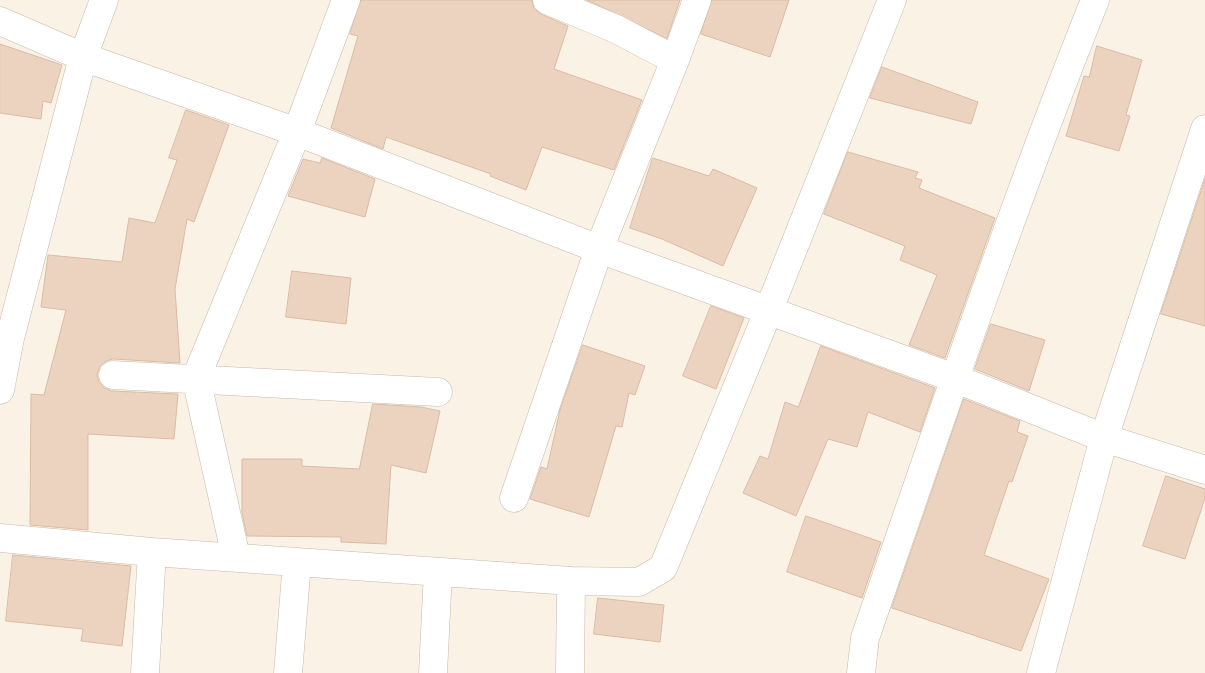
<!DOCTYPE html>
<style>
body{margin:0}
canvas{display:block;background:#f9f2e5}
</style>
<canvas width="1205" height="673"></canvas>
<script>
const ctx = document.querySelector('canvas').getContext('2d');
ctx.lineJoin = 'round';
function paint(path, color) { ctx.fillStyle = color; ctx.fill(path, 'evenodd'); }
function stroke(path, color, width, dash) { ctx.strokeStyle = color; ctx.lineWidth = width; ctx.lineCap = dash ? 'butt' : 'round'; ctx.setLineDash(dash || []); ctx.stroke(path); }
const building = new Path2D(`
 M 361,0 L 532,0 L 534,9 L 541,14 L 568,26 L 554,69 L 642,100 L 614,170 L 542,147 L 526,190 L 490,176 L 491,174 L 386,137 L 383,149 L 331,128 L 358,36 L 350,34 Z
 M 587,0 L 680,0 L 667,38 Z
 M 712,0 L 789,0 L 770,57 L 701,34 Z
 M 0,44 L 62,65 L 51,103 L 43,101 L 41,119 L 0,113 Z
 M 1097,46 L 1142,60 L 1126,115 L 1130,116 L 1119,151 L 1066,136 L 1084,76 L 1089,77 Z
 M 882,67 L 978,102 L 971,124 L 870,98 Z
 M 186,110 L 229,125 L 194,222 L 187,219 L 175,289 L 180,363 L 113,359 L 106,361 L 100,366 L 97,375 L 99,382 L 104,388 L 112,391 L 178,394 L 174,439 L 88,434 L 88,530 L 30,525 L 31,394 L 44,395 L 66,310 L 41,307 L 48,255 L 122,262 L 129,218 L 155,223 L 177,160 L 169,158 Z
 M 848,152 L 918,172 L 915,178 L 922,180 L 919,188 L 995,218 L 945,358 L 909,345 L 937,275 L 900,260 L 905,246 L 824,214 Z
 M 322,158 L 375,179 L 365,217 L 288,196 L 303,159 L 320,163 Z
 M 653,158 L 709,176 L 713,169 L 757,188 L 723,266 L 662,239 L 630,228 Z
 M 1205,179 L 1205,326 L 1161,314 Z
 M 292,271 L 351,278 L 346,324 L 286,317 Z
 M 711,306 L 744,318 L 716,389 L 683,376 Z
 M 991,324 L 1045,340 L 1029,391 L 975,369 Z
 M 583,345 L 645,366 L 635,395 L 629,393 L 622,427 L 616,426 L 589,517 L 530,499 L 541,467 L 547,469 L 560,410 Z
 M 821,346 L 935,388 L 920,432 L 868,412 L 857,447 L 828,439 L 796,516 L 743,493 L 760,456 L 768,459 L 785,402 L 798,407 Z
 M 964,399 L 1020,421 L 1017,432 L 1028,436 L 1012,482 L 1009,481 L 984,555 L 1049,579 L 1021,651 L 892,608 Z
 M 373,404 L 421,407 L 440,411 L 426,473 L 391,465 L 386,544 L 341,542 L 341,537 L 247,536 L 242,513 L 242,459 L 302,459 L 302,466 L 359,469 Z
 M 1166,476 L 1205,489 L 1205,498 L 1185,559 L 1143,546 Z
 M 806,516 L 881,542 L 862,598 L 787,572 Z
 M 13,555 L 131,566 L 122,646 L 81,641 L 83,629 L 6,621 Z
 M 598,598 L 664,605 L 660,642 L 594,634 Z`);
paint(building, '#ebd3c0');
stroke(building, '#dcbba3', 1);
const minor = new Path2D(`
 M 547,0 L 616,29 L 675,60
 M 0,21 L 83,57 L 297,132 L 599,249 L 954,378 L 1104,438 L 1205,470
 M 113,375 L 438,392
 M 0,390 L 10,338 L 83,57 L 104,0
 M 514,498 L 599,249 L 675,60 L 697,0
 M 0,538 L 152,552 L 571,581 L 639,582 L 663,568 L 768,312 L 892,0
 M 236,557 L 196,378 L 297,132 L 346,0
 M 145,673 L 152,552
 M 288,673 L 297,562
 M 433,673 L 438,572
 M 570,673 L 571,581
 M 861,673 L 865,638 C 939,424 1011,210 1095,0
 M 1041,673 L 1104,438 L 1205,129`);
stroke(minor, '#c7b9ab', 29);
stroke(minor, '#fff', 28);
</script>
